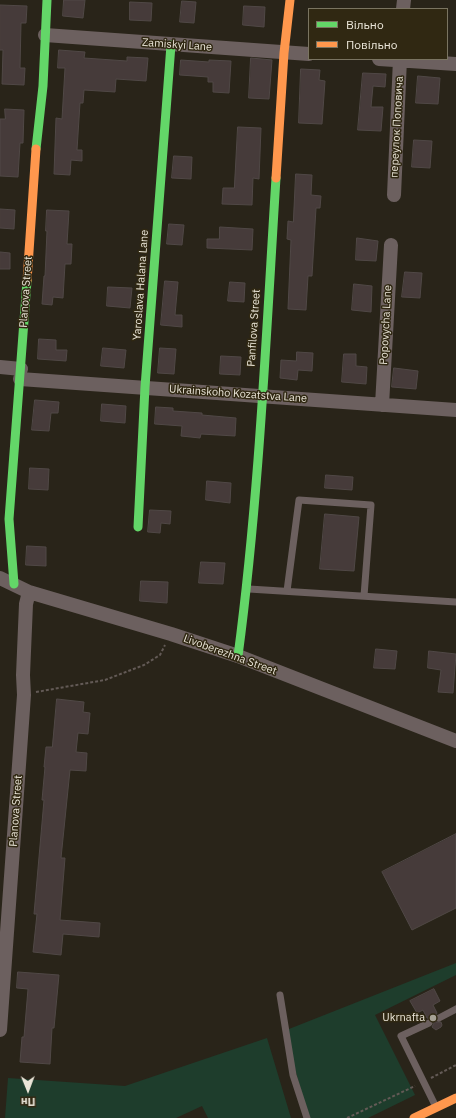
<!DOCTYPE html>
<meta charset="utf-8">
<style>
body{margin:0}
#map{position:relative;width:456px;height:1118px;overflow:hidden;background:#292419;font-family:"IBM Plex Sans",sans-serif}
canvas{display:block}
.legend{position:absolute;left:308px;top:8px;width:140px;height:52px;box-sizing:border-box;background:#302812;border:1px solid #7a7461;margin:0;padding:5px 7px;list-style:none;font-size:12px;color:#eae5d8}
.legend li{display:flex;align-items:center;gap:8px;height:20px}
.legend b{width:20px;border:1px solid #7a7461}
.north{position:absolute;left:8px;top:1070px;width:40px;height:40px;-webkit-text-stroke:3px #302812;paint-order:stroke;rotate:179deg;font-size:11px;font-weight:700;line-height:16px;text-align:center;color:#eae5d8}
.north::after{content:'';display:block;margin:auto;width:14px;height:18px;background:#eae5d8;clip-path:polygon(50% 0,100% 100%,50% 72%,0 100%)}
</style>
<div id="map">
<canvas width="456" height="1118"></canvas>
<ul class="legend">
<li><b style="height:5px;background:#63d668"></b>Вільно</li>
<li><b style="height:5px;background:#ff974d"></b>Повільно</li>
</ul>
<div class="north">Пн</div>
</div>
<script>
const ctx = document.querySelector('canvas').getContext('2d');
ctx.lineJoin = 'round';
function paint(path, color) { ctx.fillStyle = color; ctx.fill(path, 'evenodd'); }
function stroke(path, color, width, dash) { ctx.strokeStyle = color; ctx.lineWidth = width; ctx.lineCap = dash ? 'butt' : 'round'; ctx.setLineDash(dash || []); ctx.stroke(path); }
function write(font, color, halo, rows, align = 'center') {
  ctx.font = font + ' "IBM Plex Sans",sans-serif'; ctx.lineWidth = 3; ctx.setLineDash([]); ctx.textBaseline = 'middle'; ctx.strokeStyle = halo; ctx.fillStyle = color; for (const [text, x, y, turn = 0] of rows) {
    ctx.save(); ctx.translate(x, y); ctx.rotate((+turn || 0) * Math.PI / 180); ctx.textAlign = isNaN(turn) ? turn : align; if (halo) ctx.strokeText(text, 0, 0); ctx.fillText(text, 0, 0); ctx.restore();
  }
}
paint(new Path2D(`
 M 456,963 L 456,975 L 375,1015 L 415,1095 L 368,1118 L 309,1118 L 289,1048 L 289,1029 Z
 M 267,1038 L 291,1118 L 208,1118 L 202,1106 L 176,1118 L 5,1118 L 8,1078 L 125,1086 Z`), '#1e3d2c');
const building = new Path2D(`
 M 64,0 L 85,0 L 83,18 L 63,16 Z
 M 182,1 L 196,2 L 194,23 L 180,22 Z
 M 130,2 L 152,3 L 151,21 L 130,20 Z
 M 0,5 L 27,6 L 26,23 L 21,23 L 20,68 L 25,68 L 24,85 L 2,84 L 3,50 L 0,50 Z
 M 244,6 L 265,7 L 264,27 L 243,25 Z
 M 59,50 L 85,52 L 84,58 L 127,61 L 127,57 L 148,58 L 146,81 L 116,79 L 115,92 L 84,90 L 83,103 L 80,103 L 77,150 L 82,150 L 82,161 L 71,160 L 70,175 L 54,174 L 56,118 L 62,119 L 65,68 L 58,68 Z
 M 251,58 L 272,60 L 269,99 L 249,98 Z
 M 181,60 L 209,62 L 209,60 L 231,61 L 229,93 L 213,92 L 213,82 L 208,82 L 208,77 L 180,75 Z
 M 301,69 L 320,70 L 319,80 L 325,81 L 322,124 L 299,123 Z
 M 363,73 L 386,74 L 385,87 L 373,86 L 371,107 L 383,107 L 381,131 L 358,130 Z
 M 418,76 L 440,78 L 438,104 L 416,103 Z
 M 5,109 L 24,110 L 23,143 L 20,143 L 18,177 L 0,176 L 0,119 L 5,119 Z
 M 238,127 L 261,128 L 259,179 L 253,178 L 252,205 L 222,204 L 223,188 L 234,188 Z
 M 414,140 L 432,141 L 430,168 L 412,167 Z
 M 174,156 L 192,157 L 191,179 L 172,178 Z
 M 296,174 L 312,175 L 311,195 L 321,196 L 320,208 L 316,208 L 312,276 L 308,276 L 306,310 L 288,309 L 291,240 L 287,239 L 288,221 L 293,222 Z
 M 0,209 L 15,210 L 14,229 L 0,228 Z
 M 47,210 L 69,211 L 67,244 L 72,244 L 71,264 L 65,264 L 63,298 L 53,297 L 52,305 L 42,304 L 44,276 L 45,276 L 47,231 L 46,231 Z
 M 169,224 L 184,225 L 182,245 L 167,244 Z
 M 220,227 L 253,229 L 252,250 L 207,248 L 207,239 L 219,239 Z
 M 357,238 L 378,241 L 376,261 L 356,260 Z
 M 0,252 L 10,253 L 10,269 L 0,269 Z
 M 405,272 L 422,273 L 420,298 L 402,297 Z
 M 165,281 L 178,282 L 175,315 L 182,315 L 182,327 L 161,325 Z
 M 230,282 L 245,283 L 244,302 L 228,301 Z
 M 354,284 L 372,286 L 371,312 L 352,310 Z
 M 108,287 L 132,288 L 130,308 L 107,306 Z
 M 39,339 L 56,340 L 56,350 L 67,350 L 66,361 L 38,359 Z
 M 103,348 L 126,350 L 124,368 L 101,366 Z
 M 160,348 L 176,349 L 174,374 L 158,373 Z
 M 297,352 L 313,353 L 312,371 L 298,370 L 297,380 L 280,378 L 281,360 L 296,361 Z
 M 344,354 L 356,354 L 356,366 L 367,367 L 366,384 L 342,382 Z
 M 221,356 L 241,357 L 240,375 L 220,374 Z
 M 394,368 L 418,371 L 416,389 L 392,387 Z
 M 35,400 L 59,402 L 58,413 L 51,413 L 49,431 L 32,430 Z
 M 102,404 L 126,406 L 125,423 L 101,421 Z
 M 156,407 L 173,408 L 173,411 L 202,413 L 202,415 L 236,418 L 235,436 L 201,434 L 200,438 L 181,436 L 182,426 L 155,424 Z
 M 30,468 L 49,469 L 48,490 L 29,489 Z
 M 326,475 L 353,477 L 352,490 L 325,488 Z
 M 207,481 L 231,483 L 230,503 L 206,500 Z
 M 150,510 L 171,511 L 170,524 L 161,523 L 160,533 L 148,532 Z
 M 325,514 L 359,517 L 354,571 L 320,569 Z
 M 27,546 L 46,547 L 46,566 L 26,565 Z
 M 201,562 L 225,563 L 223,584 L 199,583 Z
 M 141,581 L 168,582 L 167,603 L 140,601 Z
 M 376,649 L 397,651 L 395,669 L 374,668 Z
 M 429,651 L 456,654 L 453,693 L 438,692 L 441,670 L 428,668 Z
 M 57,699 L 84,702 L 83,712 L 90,713 L 88,734 L 78,733 L 76,752 L 87,753 L 86,771 L 70,770 L 61,858 L 65,858 L 60,920 L 100,923 L 99,937 L 63,934 L 61,955 L 33,952 L 37,914 L 34,914 L 44,800 L 42,800 L 45,767 L 44,767 L 46,747 L 52,747 Z
 M 456,834 L 456,908 L 412,930 L 382,872 Z
 M 18,972 L 59,975 L 54,1028 L 52,1028 L 50,1064 L 20,1062 L 22,1037 L 24,1037 L 28,989 L 17,988 Z
 M 434,989 L 440,1001 L 433,1005 L 437,1013 L 434,1018 L 436,1022 L 441,1022 L 442,1025 L 441,1027 L 436,1030 L 432,1027 L 434,1023 L 432,1019 L 427,1018 L 423,1010 L 417,1013 L 410,1001 Z`);
paint(building, '#463b3a');
stroke(building, '#504846', 1);
stroke(new Path2D(`
 M 36,692 L 105,680 L 144,665 L 160,655 L 165,645
 M 431,1078 L 456,1065
 M 347,1118 L 415,1086`), '#635a56', 2, [3, 2]);
stroke(new Path2D(`
 M 249,589 L 456,602
 M 287,591 L 299,500 L 371,505 L 364,596
 M 280,995 L 293,1075 L 307,1118
 M 439,1018 L 456,1009
 M 429,1023 L 401,1036 L 435,1105`), '#6c605f', 7);
stroke(new Path2D(`
 M 403,9 L 404,0
 M 45,35 L 309,54
 M 379,59 L 456,64
 M 394,195 L 400,59
 M 0,367 L 21,369
 M 20,379 L 456,410
 M 382,405 L 391,245
 M 0,578 L 29,592 L 171,634 L 238,656 L 456,741
 M 0,1030 L 24,695 L 23,675 L 26,604 L 29,592`), '#6c605f', 14);
stroke(new Path2D(`
 M 36,149 L 43,86 L 47,0
 M 138,527 L 145,387 L 171,45
 M 14,584 L 9,519 L 27,281
 M 238,656 C 259,498 266,337 276,178`), '#63d668', 9);
stroke(new Path2D(`
 M 276,178 L 284,53 L 290,0
 M 27,281 L 36,149
 M 414,1118 L 456,1098`), '#ff974d', 9);
for (const [x, y, r, color] of [
 [433,1018,4,"#a6a195"]
]) { const dot = new Path2D(); dot.arc(x, y, r, 0, 2 * Math.PI); ctx.fillStyle = color; ctx.fill(dot); stroke(dot, '#302812', 1.5); }
write('11px', '#eae5d8', '#302812', [
 ["Zamiskyi Lane",177,45,4],
 ["переулок Поповича",397,127,-87],
 ["Yaroslava Halana Lane",141,285,-86],
 ["Planova Street",26,292,-86],
 ["Popovycha Lane",386,325,-87],
 ["Panfilova Street",254,328,-86],
 ["Ukrainskoho Kozatstva Lane",238,394,4],
 ["Livoberezhna Street",230,655,20],
 ["Planova Street",16,811,-86]
]);
write('11px', '#eae5d8', '#302812', [
 ["Ukrnafta",425,1018]
], 'right');
</script>
